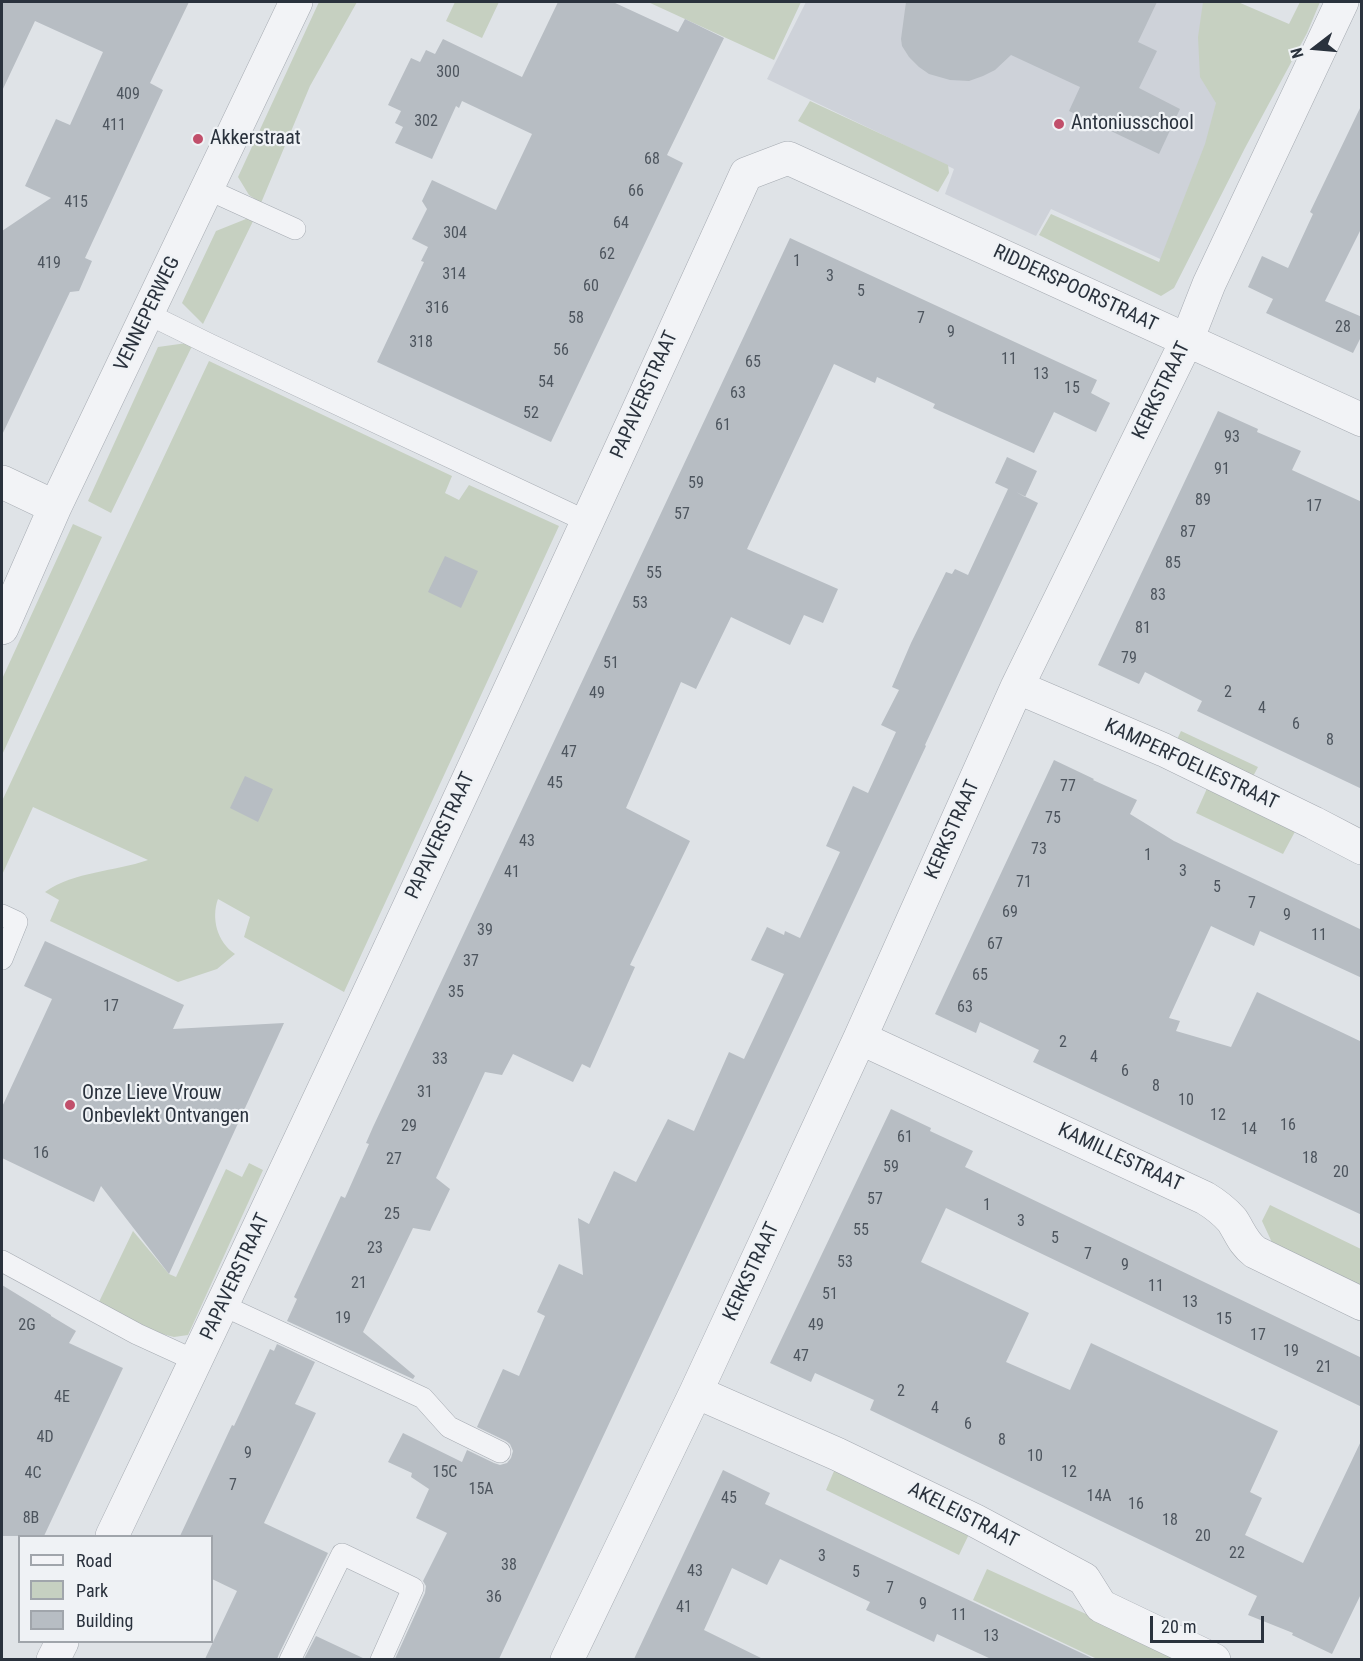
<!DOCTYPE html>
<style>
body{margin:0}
#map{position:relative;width:1363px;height:1661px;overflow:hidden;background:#dfe3e7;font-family:"Roboto Condensed",sans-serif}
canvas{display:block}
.frame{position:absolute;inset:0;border:3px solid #2a323d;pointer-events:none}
.legend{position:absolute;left:18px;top:1535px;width:195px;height:108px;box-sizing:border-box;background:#eff2f5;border:2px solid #a0a5ab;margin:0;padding:8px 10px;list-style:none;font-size:18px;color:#2a323d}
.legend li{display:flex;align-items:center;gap:12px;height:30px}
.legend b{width:30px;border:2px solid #a0a5ab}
.north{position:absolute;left:1285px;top:18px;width:60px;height:60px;-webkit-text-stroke:4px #eff2f5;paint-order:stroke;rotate:254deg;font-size:16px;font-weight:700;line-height:24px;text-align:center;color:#2a323d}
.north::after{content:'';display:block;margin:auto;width:21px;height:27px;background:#2a323d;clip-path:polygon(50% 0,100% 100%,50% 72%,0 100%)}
.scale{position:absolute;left:1150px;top:1616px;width:114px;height:27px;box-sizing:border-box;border:3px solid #2a323d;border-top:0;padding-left:8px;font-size:18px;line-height:21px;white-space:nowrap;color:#2a323d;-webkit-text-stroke:4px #eff2f5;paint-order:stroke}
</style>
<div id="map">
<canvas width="1363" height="1661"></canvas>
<div class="frame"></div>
<ul class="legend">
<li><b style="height:8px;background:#f2f3f6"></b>Road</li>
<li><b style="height:16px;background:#c6d0c1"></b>Park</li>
<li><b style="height:16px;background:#b7bdc3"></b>Building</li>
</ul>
<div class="north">N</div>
<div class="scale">20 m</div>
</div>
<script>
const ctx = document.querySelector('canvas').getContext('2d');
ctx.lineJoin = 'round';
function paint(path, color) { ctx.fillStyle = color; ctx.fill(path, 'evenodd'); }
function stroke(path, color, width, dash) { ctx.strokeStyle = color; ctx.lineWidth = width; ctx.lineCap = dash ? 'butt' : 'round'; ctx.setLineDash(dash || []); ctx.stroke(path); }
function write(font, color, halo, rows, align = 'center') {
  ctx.font = font + ' "Roboto Condensed",sans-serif'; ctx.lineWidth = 4.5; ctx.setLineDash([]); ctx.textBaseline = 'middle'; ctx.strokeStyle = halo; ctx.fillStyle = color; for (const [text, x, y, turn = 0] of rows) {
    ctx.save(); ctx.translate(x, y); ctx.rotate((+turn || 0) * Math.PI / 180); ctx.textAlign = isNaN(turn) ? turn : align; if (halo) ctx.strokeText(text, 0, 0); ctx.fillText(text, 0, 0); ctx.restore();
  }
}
paint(new Path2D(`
 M 806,2 L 1237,2 L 1304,33 L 1180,268 L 1051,209 L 1036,236 L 945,194 L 954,169 L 767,79 Z`), '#ced2d9');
paint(new Path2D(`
 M 319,2 L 357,2 L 310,86 L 261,203 L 249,195 L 238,177 Z
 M 455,2 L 499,2 L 482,38 L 446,21 Z
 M 648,2 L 801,2 L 774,60 Z
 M 1203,2 L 1238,2 L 1289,24 L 1300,2 L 1320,2 L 1307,33 L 1245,148 L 1174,288 L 1161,296 L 1039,235 L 1051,214 L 1159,262 L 1205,144 L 1216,103 L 1200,77 L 1198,37 Z
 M 810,101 L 948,165 L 949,173 L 938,192 L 798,121 Z
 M 256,215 L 203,324 L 182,303 L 216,231 Z
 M 194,342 L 111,513 L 88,501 L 158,347 Z
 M 209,361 L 452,476 L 445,493 L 459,500 L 469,485 L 559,526 L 344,992 L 244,937 L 250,917 L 218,899 C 211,918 217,942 235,954 L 217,969 L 178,982 L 50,921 L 59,900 L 45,892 C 75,871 114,872 148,860 L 33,807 L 2,875 L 2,801 Z
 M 73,524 L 102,537 L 2,755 L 2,679 Z
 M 1181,731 L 1258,767 L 1249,784 L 1173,748 Z
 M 1209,784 L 1298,826 L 1283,854 L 1196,813 Z
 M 249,1163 L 263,1170 L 188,1335 L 174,1337 L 162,1334 L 98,1304 L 133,1231 L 169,1274 L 176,1277 L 226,1169 L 242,1177 Z
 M 1270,1205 L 1361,1249 L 1361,1292 L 1276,1251 L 1262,1221 Z
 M 837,1464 L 971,1530 L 959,1555 L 826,1490 Z
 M 987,1569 L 1185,1659 L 1097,1659 L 973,1600 Z`), '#c6d0c1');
paint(new Path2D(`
 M 2,2 L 189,2 L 150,83 L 163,90 L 85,258 L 92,261 L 79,291 L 70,292 L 2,435 L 2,231 L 51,198 L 25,186 L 56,119 L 70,125 L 103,52 L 35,21 L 2,91 Z
 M 558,2 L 613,2 L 678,32 L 685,19 L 724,38 L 667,155 L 683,163 L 551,442 L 377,362 L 424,262 L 421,261 L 428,247 L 412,239 L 427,209 L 422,201 L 432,180 L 496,210 L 532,134 L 462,101 L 459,108 L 456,106 L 432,159 L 395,143 L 403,127 L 395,123 L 401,111 L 388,105 L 411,58 L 420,62 L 426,50 L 435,54 L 443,39 L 522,77 Z
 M 906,2 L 1157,2 L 1138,42 L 1157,51 L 1139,88 L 1180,109 L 1159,154 L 1069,111 L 1080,87 L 1011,55 L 995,70 L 983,76 L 969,81 L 950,80 L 929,74 L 919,67 L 909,57 L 902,46 L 901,39 Z
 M 1362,104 L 1362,227 L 1325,301 L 1362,317 L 1362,335 L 1353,353 L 1266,313 L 1273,299 L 1248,287 L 1262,256 L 1288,268 L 1313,214 L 1310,212 Z
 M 790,238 L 1097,380 L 1091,393 L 1110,403 L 1096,432 L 1054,412 L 1034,453 L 933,408 L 935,404 L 877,377 L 875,383 L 834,364 L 747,549 L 838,589 L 823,623 L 804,615 L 790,645 L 731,617 L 696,689 L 681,682 L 626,808 L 690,841 L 630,965 L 635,967 L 590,1068 L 582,1064 L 573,1082 L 513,1054 L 502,1075 L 485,1072 L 436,1178 L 450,1189 L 430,1231 L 413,1228 L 363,1332 L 415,1376 L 413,1379 L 287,1321 L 297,1299 L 294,1297 L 341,1196 L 345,1198 L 369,1144 L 366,1143 L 373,1127 Z
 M 1218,411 L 1258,429 L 1257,432 L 1301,451 L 1292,470 L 1362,502 L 1362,789 L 1197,711 L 1202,701 L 1145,672 L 1139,684 L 1098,665 Z
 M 1007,457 L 1037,471 L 1025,497 L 1016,492 L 1038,503 L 925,745 L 926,746 L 499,1659 L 395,1659 L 425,1593 L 426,1586 L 423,1581 L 447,1533 L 416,1518 L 429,1489 L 411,1477 L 412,1473 L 388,1462 L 403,1433 L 462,1462 L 467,1450 L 494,1463 L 500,1465 L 507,1463 L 511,1458 L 513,1451 L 510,1444 L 506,1441 L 477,1427 L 503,1369 L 519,1376 L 545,1316 L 537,1312 L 559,1264 L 583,1275 L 578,1218 L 589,1224 L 614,1171 L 636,1182 L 668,1119 L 694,1131 L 729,1052 L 744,1059 L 784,974 L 751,960 L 767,927 L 784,935 L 785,931 L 800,938 L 840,852 L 826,846 L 853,786 L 868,793 L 896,732 L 881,725 L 899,690 L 892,687 L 911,643 L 946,572 L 952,574 L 955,569 L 968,575 L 1008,489 L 995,483 Z
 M 445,556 L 478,571 L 461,608 L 428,592 Z
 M 1054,760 L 1094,779 L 1093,780 L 1137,800 L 1130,814 L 1174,841 L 1362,930 L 1362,978 L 1260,931 L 1254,946 L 1211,926 L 1169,1018 L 1180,1021 L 1176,1031 L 1231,1047 L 1257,992 L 1362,1042 L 1362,1215 L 1033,1062 L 1039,1050 L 980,1022 L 976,1033 L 935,1014 Z
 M 245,776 L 273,789 L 258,822 L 230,808 Z
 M 45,941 L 184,1005 L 173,1029 L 284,1023 L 169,1274 L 101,1186 L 94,1202 L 2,1158 L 2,1107 L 52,999 L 24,986 Z
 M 891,1109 L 931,1128 L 930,1131 L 973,1151 L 965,1167 L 1362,1358 L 1362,1407 L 946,1208 L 921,1262 L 1029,1313 L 1006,1362 L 1070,1390 L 1091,1343 L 1278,1431 L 1250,1492 L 1262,1498 L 1245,1535 L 1303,1563 L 1362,1439 L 1362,1592 L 1332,1654 L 1292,1635 L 1293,1633 L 1248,1615 L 1257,1596 L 870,1410 L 874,1400 L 815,1373 L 811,1382 L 770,1363 Z
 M 2,1285 L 51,1315 L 51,1316 L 76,1331 L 69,1343 L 123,1368 L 44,1536 L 2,1536 Z
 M 277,1344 L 315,1362 L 295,1404 L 316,1413 L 264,1523 L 328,1553 L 279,1654 L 277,1659 L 205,1659 L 237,1591 L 212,1579 L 212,1536 L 180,1536 L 232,1425 L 234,1426 L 270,1349 L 274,1351 Z
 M 723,1470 L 770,1493 L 765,1504 L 1094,1659 L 991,1659 L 937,1634 L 934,1642 L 866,1610 L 870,1602 L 780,1559 L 767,1585 L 732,1568 L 704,1630 L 763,1659 L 634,1659 Z
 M 316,1636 L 365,1659 L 304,1659 Z`), '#b7bdc3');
const lane = new Path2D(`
 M 207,189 L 295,229
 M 148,314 L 209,344 L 588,522
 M 2,915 L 17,922 L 2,959
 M 2,1261 L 137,1334 L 196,1361
 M 222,1305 L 423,1398 L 449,1427 L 500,1452
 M 290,1660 L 342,1554 L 413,1588 L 381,1660`);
const street = new Path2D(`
 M 2,482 L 55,507
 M 2,628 L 55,507 L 296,2
 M 1017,687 L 1164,750 L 1314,823 L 1362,848
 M 860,1038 L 1205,1198 C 1215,1204 1224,1211 1232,1220 C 1240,1232 1243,1243 1255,1252 L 1362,1304
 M 696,1392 L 837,1454 L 974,1520 L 1084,1579 L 1101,1606 L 1214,1660
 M 112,1536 C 328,1085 539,630 746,174 L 788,158 L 1362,420
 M 53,1660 L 62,1642
 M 567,1660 L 696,1392 L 860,1038 L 1017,687 L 1187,340 L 1209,284 L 1342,2`);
stroke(lane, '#a5aab1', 22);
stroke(street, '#a5aab1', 34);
stroke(lane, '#f2f3f6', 21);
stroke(street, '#f2f3f6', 33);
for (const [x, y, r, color] of [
 [1059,124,6,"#c14f6b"],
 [198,139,6,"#c14f6b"],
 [70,1105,6,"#c14f6b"]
]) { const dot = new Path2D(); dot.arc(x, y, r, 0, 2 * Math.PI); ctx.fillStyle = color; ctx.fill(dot); stroke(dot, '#eff2f5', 2); }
write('16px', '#4d555e', null, [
 ["300",448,73],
 ["409",128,95],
 ["302",426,122],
 ["411",114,126],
 ["68",652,160],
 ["66",636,192],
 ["415",76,203],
 ["64",621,224],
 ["304",455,234],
 ["62",607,255],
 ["1",797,262],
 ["419",49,264],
 ["314",454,275],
 ["3",830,277],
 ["60",591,287],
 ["5",861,292],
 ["316",437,309],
 ["58",576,319],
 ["7",921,319],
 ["28",1343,328],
 ["9",951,333],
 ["318",421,343],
 ["56",561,351],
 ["11",1009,360],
 ["65",753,363],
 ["13",1041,375],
 ["54",546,383],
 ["15",1072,389],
 ["63",738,394],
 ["52",531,414],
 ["61",723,426],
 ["93",1232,438],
 ["91",1222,470],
 ["59",696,484],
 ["89",1203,501],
 ["17",1314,507],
 ["57",682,515],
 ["87",1188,533],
 ["85",1173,564],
 ["55",654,574],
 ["83",1158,596],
 ["53",640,604],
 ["81",1143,629],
 ["79",1129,659],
 ["51",611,664],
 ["2",1228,693],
 ["49",597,694],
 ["4",1262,709],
 ["6",1296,725],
 ["8",1330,741],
 ["47",569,753],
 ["45",555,784],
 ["77",1068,787],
 ["75",1053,819],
 ["43",527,842],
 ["73",1039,850],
 ["1",1148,856],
 ["3",1183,872],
 ["41",512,873],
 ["71",1024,883],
 ["5",1217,888],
 ["7",1252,904],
 ["69",1010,913],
 ["9",1287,916],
 ["39",485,931],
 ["11",1319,936],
 ["67",995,945],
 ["37",471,962],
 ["65",980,976],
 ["35",456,993],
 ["17",111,1007],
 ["63",965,1008],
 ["2",1063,1043],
 ["4",1094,1058],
 ["33",440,1060],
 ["6",1125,1072],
 ["8",1156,1087],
 ["31",425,1093],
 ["10",1186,1101],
 ["12",1218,1116],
 ["16",1288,1126],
 ["29",409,1127],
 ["14",1249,1130],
 ["61",905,1138],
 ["16",41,1154],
 ["18",1310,1159],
 ["27",394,1160],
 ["59",891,1168],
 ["20",1341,1173],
 ["57",875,1200],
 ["1",987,1206],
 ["25",392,1215],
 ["3",1021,1222],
 ["55",861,1231],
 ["5",1055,1239],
 ["23",375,1249],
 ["7",1088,1255],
 ["53",845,1263],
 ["9",1125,1266],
 ["21",359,1284],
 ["11",1156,1287],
 ["51",830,1295],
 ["13",1190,1303],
 ["19",343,1319],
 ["15",1224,1320],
 ["2G",27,1326],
 ["49",816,1326],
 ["17",1258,1336],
 ["19",1291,1352],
 ["47",801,1357],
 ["21",1324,1368],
 ["2",901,1392],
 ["4E",62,1398],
 ["4",935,1409],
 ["6",968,1425],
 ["4D",45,1438],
 ["8",1002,1441],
 ["9",248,1454],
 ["10",1035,1457],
 ["15C",445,1473],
 ["12",1069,1473],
 ["4C",33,1474],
 ["7",233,1486],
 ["15A",481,1490],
 ["14A",1099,1497],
 ["45",729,1499],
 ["16",1136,1505],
 ["8B",31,1519],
 ["18",1170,1521],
 ["20",1203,1537],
 ["22",1237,1554],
 ["3",822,1557],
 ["38",509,1566],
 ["43",695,1572],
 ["5",856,1573],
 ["7",890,1589],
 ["36",494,1598],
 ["9",923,1605],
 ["41",684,1608],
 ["11",959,1616],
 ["13",991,1637]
]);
write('20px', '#2a323d', '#eff2f5', [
 ["Antoniusschool",1071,124],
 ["Akkerstraat",210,139],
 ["Onze Lieve Vrouw",82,1094],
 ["Onbevlekt Ontvangen",82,1117]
], 'left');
write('20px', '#2a323d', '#eff2f5', [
 ["RIDDERSPOORSTRAAT",1075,289,25],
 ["VENNEPERWEG",148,314,-64],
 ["KERKSTRAAT",1162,391,-64],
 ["PAPAVERSTRAAT",645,395,-66],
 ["KAMPERFOELIESTRAAT",1191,765,25],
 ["KERKSTRAAT",953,830,-66],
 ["PAPAVERSTRAAT",441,836,-65],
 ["KAMILLESTRAAT",1120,1158,25],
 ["KERKSTRAAT",752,1272,-65],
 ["PAPAVERSTRAAT",236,1277,-65],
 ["AKELEISTRAAT",963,1516,27]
]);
</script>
